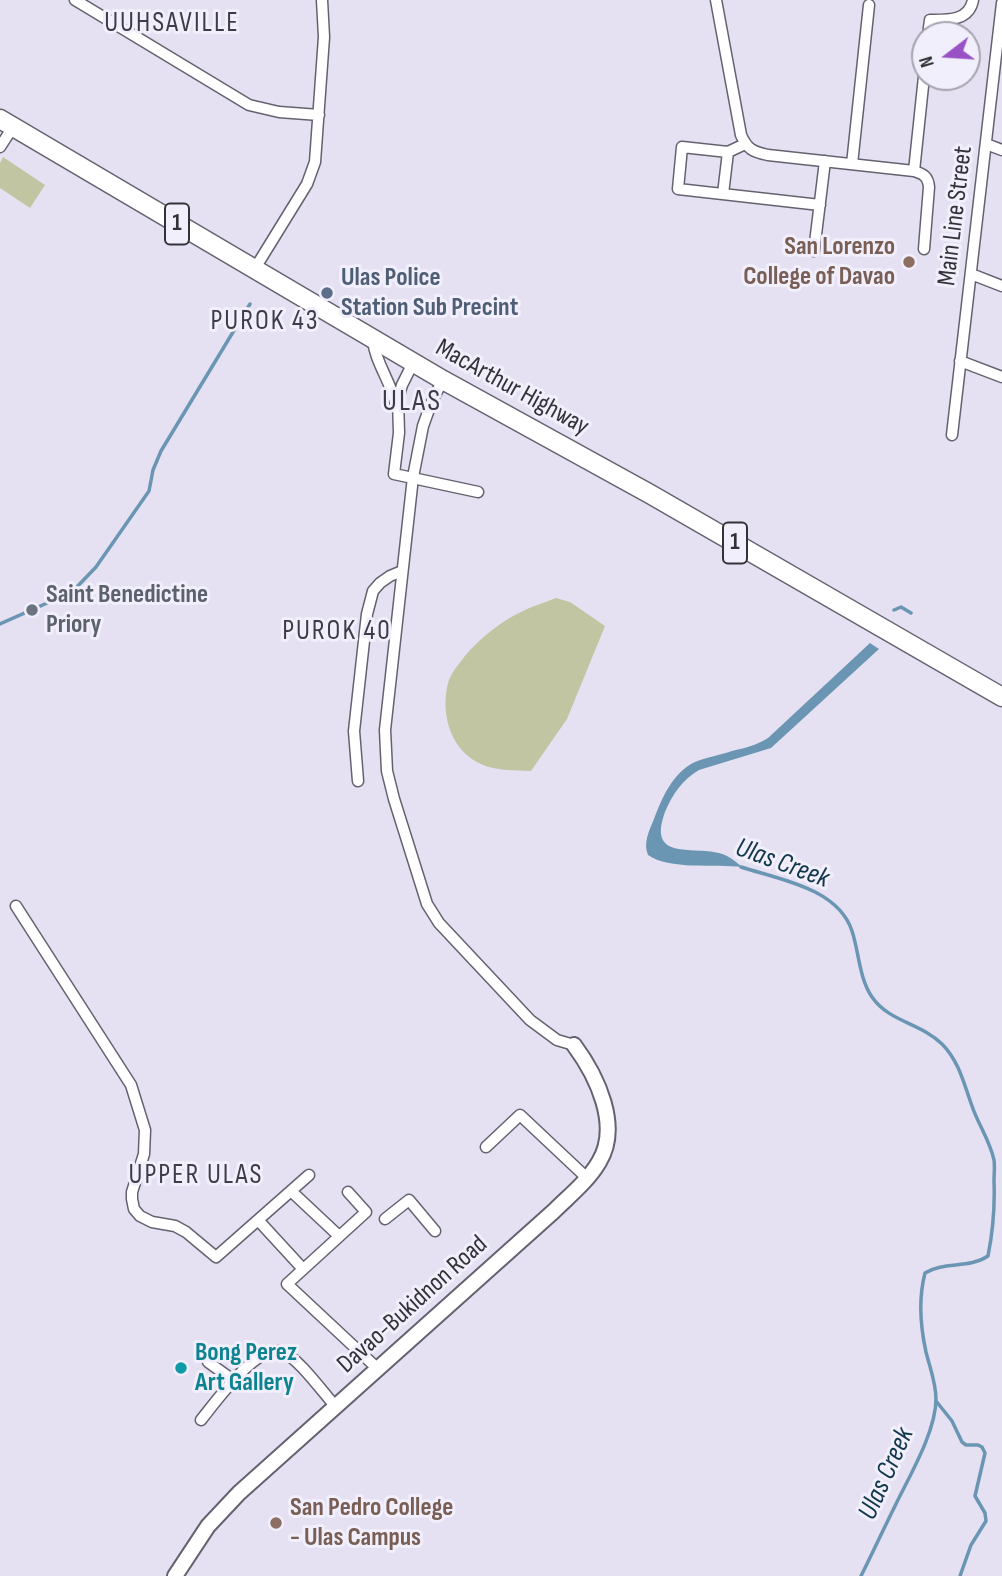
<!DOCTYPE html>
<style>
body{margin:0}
#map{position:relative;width:1002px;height:1576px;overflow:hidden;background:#e5e1f2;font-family:"Sofia Sans Condensed",sans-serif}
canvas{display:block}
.north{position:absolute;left:911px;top:21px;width:70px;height:70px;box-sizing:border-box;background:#f2effc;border:2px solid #a6a3ae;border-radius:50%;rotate:253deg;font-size:19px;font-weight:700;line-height:28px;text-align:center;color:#333238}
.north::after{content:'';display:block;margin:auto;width:24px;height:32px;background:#9952c6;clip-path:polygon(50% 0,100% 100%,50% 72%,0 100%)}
</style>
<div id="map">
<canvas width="1002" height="1576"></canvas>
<div class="north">N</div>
</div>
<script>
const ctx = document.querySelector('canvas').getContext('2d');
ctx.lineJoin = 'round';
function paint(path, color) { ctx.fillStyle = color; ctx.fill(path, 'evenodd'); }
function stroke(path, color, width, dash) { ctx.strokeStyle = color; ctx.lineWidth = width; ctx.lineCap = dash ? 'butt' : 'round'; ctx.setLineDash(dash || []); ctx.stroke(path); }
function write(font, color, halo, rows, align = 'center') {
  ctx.font = font + ' "Sofia Sans Condensed",sans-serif'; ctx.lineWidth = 6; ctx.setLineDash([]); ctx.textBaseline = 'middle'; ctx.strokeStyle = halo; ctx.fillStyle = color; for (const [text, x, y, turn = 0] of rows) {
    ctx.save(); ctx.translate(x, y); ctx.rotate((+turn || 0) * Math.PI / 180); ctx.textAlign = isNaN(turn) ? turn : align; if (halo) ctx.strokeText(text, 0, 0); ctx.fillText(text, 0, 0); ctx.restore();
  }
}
paint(new Path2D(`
 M 3,157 L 45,185 L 30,208 L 0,188 L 0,163 Z
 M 556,598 L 570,602 L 605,626 L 567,719 L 531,771 C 516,770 497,771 483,765 C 451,752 440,715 448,683 C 450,675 457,666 462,660 C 475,642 501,621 521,612 C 532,606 544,603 556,598 Z`), '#c2c5a1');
paint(new Path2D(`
 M 870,643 L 879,649 L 771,748 L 699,770 C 683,779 672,795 665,812 C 647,861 692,846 719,853 C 728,855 735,861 742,867 C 715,864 669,870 648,855 C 643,843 649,831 654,819 C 662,798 673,772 695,762 C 707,757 720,755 732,751 C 745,748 757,745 768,738 Z`), '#6a96b3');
stroke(new Path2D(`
 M 894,610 L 901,607 L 911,613
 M 0,624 L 72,592 L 96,567 L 149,491 L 153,470 L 161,451 L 250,304
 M 741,867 C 778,879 838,888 852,931 C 859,952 859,978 872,997 C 889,1022 921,1023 942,1044 C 959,1061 964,1084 972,1106 C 978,1124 990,1141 994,1160 C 995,1167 994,1175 994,1181 C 995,1207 993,1231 988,1256 C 969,1269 944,1261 925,1273 C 918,1300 920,1325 926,1352 C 930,1368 936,1383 936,1399 C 936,1431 910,1475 896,1504 C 884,1528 873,1552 861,1576
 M 936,1401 L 952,1421 L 962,1442 L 966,1445 L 978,1445 L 982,1447 L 985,1453 L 975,1496 L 985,1513 L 986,1521 L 971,1545 L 960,1576`), '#6a96b3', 3.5);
const street = new Path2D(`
 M 75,0 L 249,105 L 279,112 L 319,115
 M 716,0 L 741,135 C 747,149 753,152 768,155 L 914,171 C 924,174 928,177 929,187 L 924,249
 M 928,35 L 930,20 C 948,20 969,21 973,0
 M 745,144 L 728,152 L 682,147 L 678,189 L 820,205
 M 986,144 L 1002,150
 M 0,147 L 13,127
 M 852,164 L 869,5
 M 914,171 L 925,67
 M 723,194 L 728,152
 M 814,251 L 825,161
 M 254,270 L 307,184 L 315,162 L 324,37 L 322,0
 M 971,274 L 1002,286
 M 373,340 C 375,362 390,380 395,402
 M 960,361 L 1002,377
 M 413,363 L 402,385 L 398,399 L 399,433 L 394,474 L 478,492
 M 443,380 L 432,401 L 423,426 L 413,477 L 385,730 L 387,771 L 394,799 L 427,904 L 439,923 L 530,1020 L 557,1040 L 574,1045
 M 952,435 L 1002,3
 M 358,781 L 354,731 L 367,614 L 373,591 L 380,583 L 390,576 L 402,571
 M 16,906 L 131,1085 L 145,1130 L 144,1154 L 132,1192 L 132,1199 L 134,1209 L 140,1216 L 152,1222 L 175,1226 L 186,1232 L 216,1257 L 309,1175
 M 486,1147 L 520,1115 L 587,1178
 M 291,1191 L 339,1236
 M 348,1192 L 366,1212 L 287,1284 L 378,1369
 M 385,1219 L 409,1200 L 435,1231
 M 258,1220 L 303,1269
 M 208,1362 L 233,1380
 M 201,1420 C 215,1403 257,1343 282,1352 C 298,1357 324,1394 336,1407`);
const secondary = new Path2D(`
 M 175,1576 L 208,1526 L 239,1493 L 554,1211 C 569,1196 588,1181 599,1162 C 621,1126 597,1076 574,1045`);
const highway = new Path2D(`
 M 0,119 L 443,380 L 650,494 L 1002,697`);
stroke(street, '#656270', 13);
stroke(secondary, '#656270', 18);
stroke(highway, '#656270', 21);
stroke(street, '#fff', 10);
stroke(secondary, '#fff', 14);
stroke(highway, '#fff', 18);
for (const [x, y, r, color] of [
 [909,262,7,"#8d6e63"],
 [327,293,7,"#5c6f8a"],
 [32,610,7,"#6b7280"],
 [181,1368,7,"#0f9aa8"],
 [276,1523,7,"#8d6e63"]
]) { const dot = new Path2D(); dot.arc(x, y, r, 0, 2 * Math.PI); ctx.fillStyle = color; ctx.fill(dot); stroke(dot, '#f2effc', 2.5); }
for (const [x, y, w] of [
 [177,224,24],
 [735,543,24]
]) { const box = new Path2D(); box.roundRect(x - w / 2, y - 20.5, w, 41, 5); ctx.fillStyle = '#f2effc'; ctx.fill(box); stroke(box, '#333238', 2); }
write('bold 24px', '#333238', null, [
 ["1",177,224],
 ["1",735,543]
]);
write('26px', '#333238', '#f2effc', [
 ["Main Line Street",956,216,-83],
 ["MacArthur Highway",512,388,29],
 ["Davao-Bukidnon Road",413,1305,-42]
]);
write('bold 26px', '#785e54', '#f2effc', [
 ["San Lorenzo",895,247],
 ["College of Davao",895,277],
 ["San Pedro College",290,1508,"left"],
 ["- Ulas Campus",290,1538,"left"]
], 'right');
write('bold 26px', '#4e5e75', '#f2effc', [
 ["Ulas Police",341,278],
 ["Station Sub Precint",341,308]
], 'left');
write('bold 26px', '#5b616d', '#f2effc', [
 ["Saint Benedictine",46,595],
 ["Priory",46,625]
], 'left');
write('bold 26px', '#0d838f', '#f2effc', [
 ["Bong Perez",195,1353],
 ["Art Gallery",195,1383]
], 'left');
ctx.letterSpacing = '2px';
write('28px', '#3f3c49', '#f2effc', [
 ["UUHSAVILLE",172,24],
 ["PUROK 43",265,322],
 ["PUROK 40",337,632],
 ["UPPER ULAS",196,1176]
]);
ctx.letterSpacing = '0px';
write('italic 28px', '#12374c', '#f2effc', [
 ["Ulas Creek",782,864,20],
 ["Ulas Creek",887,1474,-66]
]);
ctx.letterSpacing = '2px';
write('30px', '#3f3c49', '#f2effc', [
 ["ULAS",412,402]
]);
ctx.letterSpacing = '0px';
</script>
